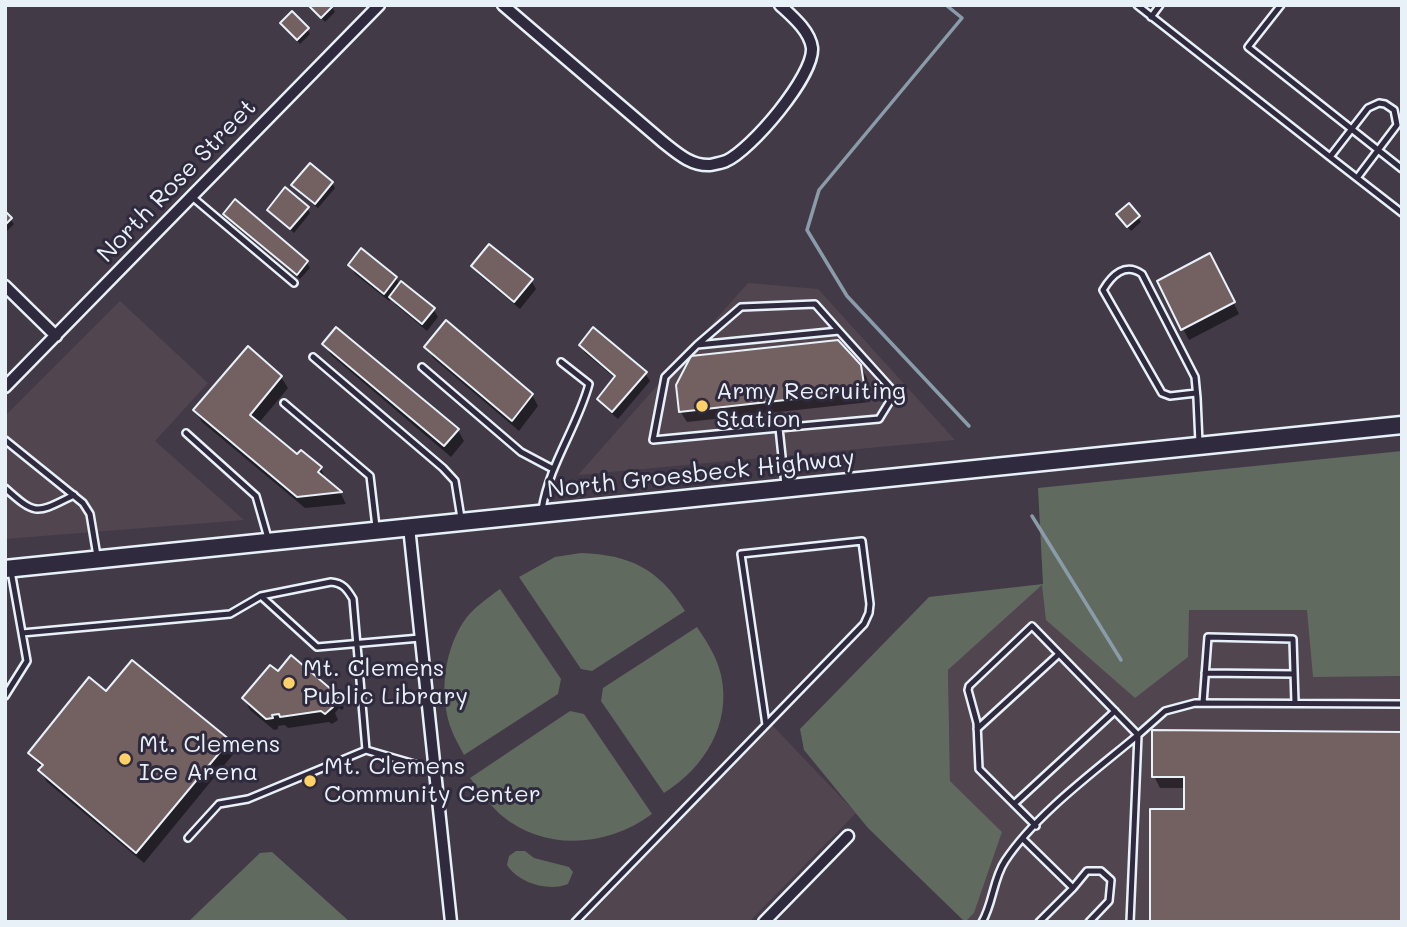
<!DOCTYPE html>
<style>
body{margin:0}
#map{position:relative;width:1407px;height:927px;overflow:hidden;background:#433a48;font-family:Mali,sans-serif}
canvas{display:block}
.frame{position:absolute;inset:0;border:7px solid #e8f1f8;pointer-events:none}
</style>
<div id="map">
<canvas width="1407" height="927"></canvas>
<div class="frame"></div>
</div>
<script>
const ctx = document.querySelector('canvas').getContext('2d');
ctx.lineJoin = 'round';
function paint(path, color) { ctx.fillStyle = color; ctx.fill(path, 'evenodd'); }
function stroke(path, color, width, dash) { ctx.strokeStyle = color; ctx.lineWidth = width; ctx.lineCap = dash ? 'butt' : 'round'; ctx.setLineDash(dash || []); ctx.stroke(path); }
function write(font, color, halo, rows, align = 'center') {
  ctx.font = font + ' Mali,sans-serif'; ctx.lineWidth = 6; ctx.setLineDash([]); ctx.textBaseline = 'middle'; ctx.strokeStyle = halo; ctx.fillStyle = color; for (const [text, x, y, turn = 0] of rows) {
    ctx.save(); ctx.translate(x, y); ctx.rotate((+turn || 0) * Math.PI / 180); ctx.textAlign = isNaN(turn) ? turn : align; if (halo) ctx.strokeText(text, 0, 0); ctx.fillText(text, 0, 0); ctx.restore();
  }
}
paint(new Path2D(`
 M 748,283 L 818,289 L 955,440 L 578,475 Z
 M 120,301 L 208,383 L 155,441 L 244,520 L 5,539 L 5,416 Z
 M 1043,584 L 1402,589 L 1402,922 L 965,922 L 974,913 L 1002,832 L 950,781 L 948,670 Z
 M 772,725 L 856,813 L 749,922 L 583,922 Z`), '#51454f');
paint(new Path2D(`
 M 1402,451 L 1402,676 L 1313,677 L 1307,610 L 1189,610 L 1188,657 L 1135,698 L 1046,620 L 1042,585 L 948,670 L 950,781 L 1002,832 L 974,913 L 965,922 L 868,828 L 804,750 L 800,729 L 929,597 L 1043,584 L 1038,488 Z
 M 581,553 C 630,555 658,568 685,611 L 592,671 L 581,669 L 519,577 L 555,557 Z
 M 500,589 L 561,679 L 558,694 L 464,755 C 460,747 455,739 452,731 C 438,696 444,647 467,617 C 476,606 489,597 500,589 Z
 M 697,627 C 707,642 717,657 721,675 C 732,724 704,768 664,793 L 601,701 L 603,688 Z
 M 570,711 L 584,714 L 652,814 C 608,847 545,852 501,815 C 489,804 480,791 470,778 Z
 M 516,851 L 525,851 L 534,858 L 569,867 L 573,872 L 568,884 C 549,892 518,883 507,865 L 509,856 Z
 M 272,852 L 350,922 L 188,922 L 260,853 Z`), '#616a5e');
paint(new Path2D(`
 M 309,5 L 332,7 L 335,12 L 325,22 Z
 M 282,24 L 307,29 L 310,34 L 300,44 Z
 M 332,183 L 335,188 L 318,208 L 296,190 L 293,185 Z
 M 235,202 L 307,263 L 310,268 L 300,279 L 228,219 L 225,214 Z
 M 307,208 L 310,213 L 294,233 L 269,210 Z
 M 5,213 L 14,224 L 5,233 Z
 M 1138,217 L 1141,222 L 1131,231 L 1121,219 Z
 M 350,265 L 396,278 L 400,285 L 433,309 L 438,317 L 427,331 L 396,305 L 392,298 L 389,301 L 355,274 Z
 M 473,266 L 531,280 L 536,289 L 520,309 L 478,274 Z
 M 1216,266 L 1239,314 L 1189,340 L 1159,282 Z
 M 324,344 L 458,430 L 464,441 L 451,457 L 331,355 Z
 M 581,345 L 645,373 L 650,381 L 618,419 L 604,407 L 599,399 L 616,379 L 585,353 Z
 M 427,347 L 532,395 L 538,406 L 519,431 L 433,358 Z
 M 860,366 L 867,378 L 870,402 L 687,422 L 680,411 Z
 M 281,377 L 288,388 L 258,424 L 297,456 L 321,468 L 326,481 L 341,494 L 346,504 L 305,508 L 202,422 L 195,410 Z
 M 278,674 L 338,697 L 344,708 L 342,710 L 339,708 L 335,713 L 338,720 L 332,724 L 329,722 L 288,728 L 285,725 L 278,726 L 278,729 L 274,730 L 250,710 L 244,698 Z
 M 107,694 L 229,741 L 235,752 L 144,863 L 47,782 L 40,770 L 42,769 L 30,753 Z
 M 1402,734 L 1186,811 L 1186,788 L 1160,788 L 1154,776 Z`), '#0007');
stroke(new Path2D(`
 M 946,5 L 962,18 L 819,190 L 807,230 L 847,296 L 969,426
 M 1032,516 L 1121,660`), '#8a9caa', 3.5);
const building = new Path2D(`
 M 308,5 L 333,5 L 333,6 L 321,18 Z
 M 292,11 L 309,28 L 297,40 L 280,23 Z
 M 310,163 L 333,182 L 315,204 L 291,185 Z
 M 285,187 L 309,207 L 290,229 L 267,210 Z
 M 235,199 L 308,261 L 297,275 L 223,214 Z
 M 1129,203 L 1140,216 L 1127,227 L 1116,214 Z
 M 5,211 L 12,218 L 5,225 Z
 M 489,244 L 533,279 L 514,302 L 471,266 Z
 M 361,248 L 397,277 L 384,294 L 348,265 Z
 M 1210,253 L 1235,302 L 1181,330 L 1157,281 Z
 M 401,281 L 435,308 L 422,324 L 389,297 Z
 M 446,320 L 533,394 L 512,421 L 424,347 Z
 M 336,327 L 459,429 L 444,446 L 322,344 Z
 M 593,327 L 647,372 L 612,412 L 597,399 L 615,376 L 579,345 Z
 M 838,340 L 861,365 L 865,391 L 679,412 L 676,385 L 691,356 Z
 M 248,346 L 282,376 L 250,415 L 297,454 L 301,450 L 322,467 L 318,472 L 342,492 L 297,497 L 193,410 Z
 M 291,655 L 339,696 L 335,700 L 332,697 L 328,703 L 333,707 L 325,714 L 321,711 L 280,717 L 279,714 L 272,715 L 273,718 L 266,719 L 242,698 L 270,665 L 278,671 Z
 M 132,660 L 230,740 L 136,853 L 38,770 L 43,765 L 28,753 L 89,677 L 106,691 Z
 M 1152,730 L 1402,732 L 1402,922 L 1150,922 L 1150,809 L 1184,809 L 1184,777 L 1152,777 Z`);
paint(building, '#736060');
stroke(building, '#e8f1f8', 2);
const lane = new Path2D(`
 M 1137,5 L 1330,157
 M 1281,5 L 1248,47 L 1402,169
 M 1151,17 L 1160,5
 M 1379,103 L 1385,104 L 1394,110 L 1397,125 L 1357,178 L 1330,157 L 1368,108 Z
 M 1357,178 L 1402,213
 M 191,196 L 294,283
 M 697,345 L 741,307 L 815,304 L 839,331
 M 313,357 L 443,468 L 455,481 L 461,518
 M 422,367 L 521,452 L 553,469
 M 1196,393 L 1170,396 L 1162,393 L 1103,290 C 1112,275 1125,262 1142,274 L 1195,377 L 1197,398 L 1199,443
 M 284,403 L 370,476 L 376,527
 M 779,428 L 653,440 L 665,377 L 697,345 L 839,331 L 895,393 L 879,419 L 779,428 L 785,485
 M 186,433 L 256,496 L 268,538
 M 5,440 L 83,503 L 90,514 L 97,556
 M 5,488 C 37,517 37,513 74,495
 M 542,510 C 549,464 577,428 589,384 L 561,362
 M 261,596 L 331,582 C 343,583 347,589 353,599 L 366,750 L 435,770
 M 22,633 L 230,614 L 261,596 L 317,647 L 420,638
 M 1205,673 L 1294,674
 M 5,696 L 27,661 L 11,571
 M 1203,703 L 1208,637 L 1293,639 L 1295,703
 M 977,729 L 1059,654
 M 1014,804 L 1115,711
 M 188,838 L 219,804 L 248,799 L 366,750
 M 1023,839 L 1073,888 L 1087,871 L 1101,871 L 1111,880 L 1109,901 L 1089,922
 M 575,922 L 864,624 L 869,613 L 870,604 L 862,541 L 741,554 L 766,725
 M 982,922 C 993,904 993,879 1005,861 C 1036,814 1095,771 1138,735 L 1032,626 L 969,686 L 968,690 L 977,723 L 979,769 L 1036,826
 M 1039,922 L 1073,888
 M 1130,922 L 1138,735 L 1165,711 L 1195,703 L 1402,704`);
const street = new Path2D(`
 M 503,5 L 663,142 C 677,153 691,166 710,165 C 715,164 721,163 726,161 C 751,150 814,76 812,48 C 810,31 792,16 780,5
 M 5,286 L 56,336
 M 5,387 L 379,5
 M 409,527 L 451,922
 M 764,922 L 848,836`);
const primary = new Path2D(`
 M 5,569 L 1402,425`);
stroke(lane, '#e8f1f8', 10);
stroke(street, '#e8f1f8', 15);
stroke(primary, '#e8f1f8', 21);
stroke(lane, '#2f2a3d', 5);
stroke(street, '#2f2a3d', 10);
stroke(primary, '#2f2a3d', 16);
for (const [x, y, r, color] of [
 [702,406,7,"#ffd166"],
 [289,683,7,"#ffd166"],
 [125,759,7,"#ffd166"],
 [310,781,7,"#ffd166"]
]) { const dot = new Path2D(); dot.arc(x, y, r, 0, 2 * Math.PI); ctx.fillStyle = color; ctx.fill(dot); stroke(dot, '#2f2a3d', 2.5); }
write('24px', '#e8f1f8', '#2f2a3d', [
 ["North Rose Street",177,181,-46],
 ["North Groesbeck Highway",701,474,-6]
]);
write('24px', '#e8f1f8', '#2f2a3d', [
 ["Army Recruiting",716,392],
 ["Station",716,420],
 ["Mt. Clemens",303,669],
 ["Public Library",303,697],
 ["Mt. Clemens",139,745],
 ["Ice Arena",139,773],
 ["Mt. Clemens",324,767],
 ["Community Center",324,795]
], 'left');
</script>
